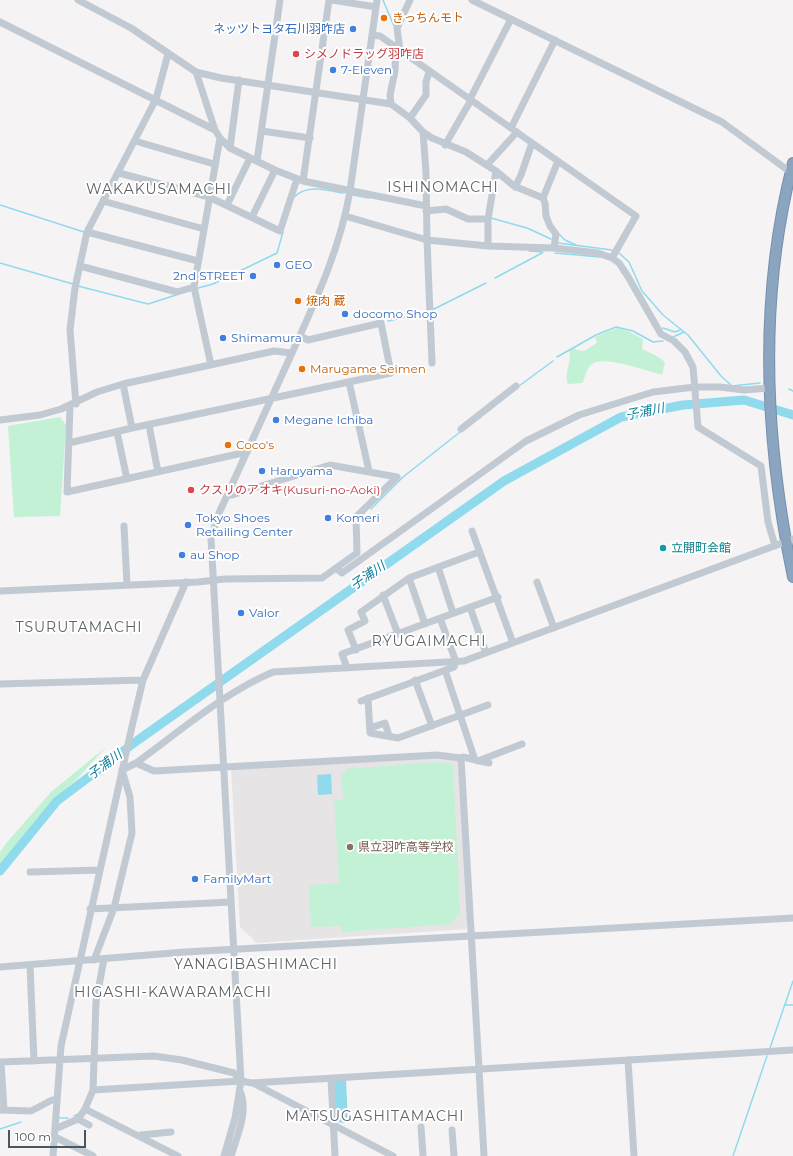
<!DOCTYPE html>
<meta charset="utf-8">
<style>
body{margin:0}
#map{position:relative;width:793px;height:1156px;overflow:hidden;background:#f5f3f3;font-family:Montserrat,sans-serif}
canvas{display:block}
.scale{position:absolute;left:8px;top:1130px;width:78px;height:18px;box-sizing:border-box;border:2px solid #4a5661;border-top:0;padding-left:5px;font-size:12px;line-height:14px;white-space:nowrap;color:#4a5661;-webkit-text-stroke:3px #fff;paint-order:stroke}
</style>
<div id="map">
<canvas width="793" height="1156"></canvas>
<div class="scale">100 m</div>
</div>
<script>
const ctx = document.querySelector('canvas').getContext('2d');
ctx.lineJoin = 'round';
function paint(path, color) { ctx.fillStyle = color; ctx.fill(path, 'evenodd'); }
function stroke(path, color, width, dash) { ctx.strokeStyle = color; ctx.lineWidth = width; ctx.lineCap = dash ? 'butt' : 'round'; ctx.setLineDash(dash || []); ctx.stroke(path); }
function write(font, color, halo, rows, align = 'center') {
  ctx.font = font + ' Montserrat,"Noto Sans JP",sans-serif'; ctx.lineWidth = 4; ctx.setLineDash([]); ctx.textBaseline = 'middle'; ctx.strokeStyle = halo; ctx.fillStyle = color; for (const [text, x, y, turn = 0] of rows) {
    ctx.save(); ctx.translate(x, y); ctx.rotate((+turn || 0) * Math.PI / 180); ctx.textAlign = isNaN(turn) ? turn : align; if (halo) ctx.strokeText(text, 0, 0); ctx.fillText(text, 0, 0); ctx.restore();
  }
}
paint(new Path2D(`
 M 438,757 L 459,760 L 469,924 L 467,925 L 467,929 L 255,943 L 254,940 L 240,927 L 231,769 Z`), '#e6e4e5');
paint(new Path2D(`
 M 617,328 L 628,331 L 643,339 L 642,349 L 655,355 L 665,362 L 662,375 C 648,371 602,355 592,364 C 586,368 586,377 582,383 L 568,384 C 563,373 573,362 569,351 L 575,348 L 576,350 L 584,351 L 597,343 L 595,337 Z
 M 60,417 L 66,425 L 60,516 L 14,517 L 8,426 Z
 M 106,747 L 76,780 L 54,799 C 52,805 44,815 38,817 L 0,868 L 0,852 L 8,841 L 51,792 Z
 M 436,762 L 453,764 L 460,913 L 450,924 L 342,932 L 341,926 L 311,927 L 309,885 L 339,883 L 334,800 L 343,799 L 341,773 L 346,772 L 346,769 Z`), '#c3f1d5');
paint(new Path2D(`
 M 331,774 L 332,794 L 318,795 L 317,775 Z
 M 346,1080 L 348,1123 L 334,1122 L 333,1081 Z`), '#90daee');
stroke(new Path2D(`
 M 383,0 L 394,26
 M 353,195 L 369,198
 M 294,197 C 307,184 327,190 343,193
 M 0,205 L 84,232
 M 491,218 L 527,228 L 551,239
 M 559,234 L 565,240 L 576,245
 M 558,243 L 612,250
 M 529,251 L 543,252
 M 555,253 L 600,257
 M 619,253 L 629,262 L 642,291 L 663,315 L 688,335 L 721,376 L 732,386 L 760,383
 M 0,263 L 73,284
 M 495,278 L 542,253
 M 78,286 L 148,304 L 176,295
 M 198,288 L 213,284 L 277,253 L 283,232
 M 432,310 L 486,283
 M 388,321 L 427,312
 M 663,328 L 675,332 L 680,330
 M 673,337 L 684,332
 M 557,357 L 596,335 L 616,327 L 633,331 L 653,342 L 663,341
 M 519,386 L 553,361
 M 789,389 L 793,391
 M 371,509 L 403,477 L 460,432
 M 785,1005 L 793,1005
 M 770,1048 L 793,981
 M 74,1116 L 78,1114
 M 59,1118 L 68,1118
 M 0,1129 L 21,1122
 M 733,1156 L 767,1056`), '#90daee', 1.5);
stroke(new Path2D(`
 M 0,871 L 57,801 L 138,740 L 504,481 L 621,417 L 683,405 L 744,400 L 793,415`), '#90daee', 9);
const highway = new Path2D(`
 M 793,163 C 758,298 765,442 793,577`);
stroke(highway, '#7690ad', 12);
stroke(new Path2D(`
 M 78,0 L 131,28 L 196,72 L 221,78 L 391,104 L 410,118 L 423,132 L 432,138 L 466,152 L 496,171 L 514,186 L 543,198 L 545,203 L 546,216 L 550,226 L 556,234 L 554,248
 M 332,0 L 376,7
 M 472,0 L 722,122 L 793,174
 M 0,22 L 215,130
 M 372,35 L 380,36 L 636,216 L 612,258
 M 400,51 L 397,28 L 410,0
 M 196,72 L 215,130 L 220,138 L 194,287 L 211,365
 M 470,99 L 511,19
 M 391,104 L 390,95 L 395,71 L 396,48
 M 410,118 L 426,95 L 426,82 L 429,72
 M 511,128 L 555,40
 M 262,131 L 310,138
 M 423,132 L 426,172 L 427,240 L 432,363
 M 220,138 L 230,148 L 275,170 L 303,181 L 426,206
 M 135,141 L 214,164
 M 445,145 L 471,100
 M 230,148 L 239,80
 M 257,161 L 280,0
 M 487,165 L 517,132
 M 119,173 L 209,197 L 280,231 L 297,179
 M 303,181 L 329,0
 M 515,187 L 521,175 L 532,143
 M 543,198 L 558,161
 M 103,201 L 204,229
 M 227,205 L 250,158
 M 426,211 L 446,209 L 468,219 L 488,219
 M 345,216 L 427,240 L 488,246 L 554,248 L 598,253 L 612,258 L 619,263 L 627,275 L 661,334 L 674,341 L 685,352 L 693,367 L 698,427 L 761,466 L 768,522 L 775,546
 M 252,217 L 275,170
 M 87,232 L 198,261
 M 488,246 L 488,219 L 496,171
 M 80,266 L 177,292 L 194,287
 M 349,382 L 369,471
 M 123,384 L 132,428
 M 76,404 L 70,330 L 75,288 L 87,232 L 156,99 L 168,54
 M 70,406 L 67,492 L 247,452
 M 0,420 L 40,415 L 61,409 L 97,392 L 123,384 L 274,351 L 292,353
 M 149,425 L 158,472
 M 461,429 L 516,386
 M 117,432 L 127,479
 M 69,443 L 132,428 L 391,373 L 381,323 L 308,340 L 300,336
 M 124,526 L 127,585
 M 472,531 L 513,643
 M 438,567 L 453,613
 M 336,568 L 342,573 L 526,441 L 579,415 L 653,392 L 695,387 L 720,387 L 744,390 L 769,388
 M 409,578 L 425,624
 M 537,582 L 554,628
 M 0,591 L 198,582 L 225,579 L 322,578 L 357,553 L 356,517 L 397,477 L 330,465 L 232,495 L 228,494
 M 383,595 L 398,634
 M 470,607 L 486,653
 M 356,650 L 348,630 L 365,621 L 361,612 L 409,578 L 479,552
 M 347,668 L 342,654 L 498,597
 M 445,670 L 475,760
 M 415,680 L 432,726
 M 0,684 L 143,680
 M 368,698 L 370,733 L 398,738 L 488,705
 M 361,701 L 454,667 L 456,662 L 440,618
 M 370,728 L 385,723 L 388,732 L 388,736
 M 461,758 L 463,757 L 489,763
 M 478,761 L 522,744
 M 136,763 L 154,771 L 437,755 L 461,758 L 484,1156
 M 122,770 L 136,763 C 179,732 225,692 273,672 L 464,661 L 793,539
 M 30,872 L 99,870
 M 90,909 L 231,902
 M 94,960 L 114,908 L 132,833 L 130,797 L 122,770
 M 30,965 L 34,1061
 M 0,967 L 185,952 L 793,918
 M 628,1060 L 634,1156
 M 0,1062 L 154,1056 L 182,1060 L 234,1073 L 241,1081
 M 1,1062 L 4,1110
 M 331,1078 L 335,1156
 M 253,1083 L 393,1156
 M 93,1090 L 241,1081 L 252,1083 L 793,1050
 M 85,1109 L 178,1156
 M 0,1110 L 31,1111 L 52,1100 L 56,1100
 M 78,1119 L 89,1125
 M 421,1127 L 423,1156
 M 55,1129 L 78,1119 L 85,1109 L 93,1090 L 96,1002 L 104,959
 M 452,1130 L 454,1156
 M 141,1135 L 171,1132
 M 55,1137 L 93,1156
 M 53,1156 L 61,1046 L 133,722 L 143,680 L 186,582
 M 224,1156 L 235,1118 L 241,1081 L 211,538 L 219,513 C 243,460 268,406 292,353 C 316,300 340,249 350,191 L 377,0
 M 231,1156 C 237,1136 248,1113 241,1093`), '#c1cad2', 7);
stroke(highway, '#8ba5c1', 10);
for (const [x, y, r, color] of [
 [384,18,4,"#e8710a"],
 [353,29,4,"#3f7fe0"],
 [296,54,4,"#e0444e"],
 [333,70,4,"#3f7fe0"],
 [277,265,4,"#3f7fe0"],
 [253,276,4,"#3f7fe0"],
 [298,301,4,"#e8710a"],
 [345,314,4,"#3f7fe0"],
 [223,338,4,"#3f7fe0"],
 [302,369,4,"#e8710a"],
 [276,420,4,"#3f7fe0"],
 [228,445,4,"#e8710a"],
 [262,471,4,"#3f7fe0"],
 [191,490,4,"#e0444e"],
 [328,518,4,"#3f7fe0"],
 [188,525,4,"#3f7fe0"],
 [663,548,4,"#0f9aa8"],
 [182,555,4,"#3f7fe0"],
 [241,613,4,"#3f7fe0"],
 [350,847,4,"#8d6e63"],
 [195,879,4,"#3f7fe0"]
]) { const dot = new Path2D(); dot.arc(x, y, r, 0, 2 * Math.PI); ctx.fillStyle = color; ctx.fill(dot); stroke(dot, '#fff', 1.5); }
write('12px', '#c56008', '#fff', [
 ["きっちんモト",392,18],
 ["焼肉 蔵",306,301],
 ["Marugame Seimen",310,369],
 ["Coco's",236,445]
], 'left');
write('12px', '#366cbe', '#fff', [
 ["ネッツトヨタ石川羽咋店",345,29,"right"],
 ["7-Eleven",341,70],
 ["GEO",285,265],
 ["2nd STREET",245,276,"right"],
 ["docomo Shop",353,314],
 ["Shimamura",231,338],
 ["Megane Ichiba",284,420],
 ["Haruyama",270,471],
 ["Tokyo Shoes",196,518],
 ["Retailing Center",196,532],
 ["Komeri",336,518],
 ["au Shop",190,555],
 ["Valor",249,613],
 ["FamilyMart",203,879]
], 'left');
write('12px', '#be3a42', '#fff', [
 ["シメノドラッグ羽咋店",304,54],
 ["クスリのアオキ(Kusuri-no-Aoki)",199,490]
], 'left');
write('12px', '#0d838f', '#fff', [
 ["立開町会館",671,548]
], 'left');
write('12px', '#785e54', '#fff', [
 ["県立羽咋高等学校",358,847]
], 'left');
write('italic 13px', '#0c7c9b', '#fff', [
 ["子浦川",645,412,-11],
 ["子浦川",368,576,-35],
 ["子浦川",105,765,-37]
]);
ctx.letterSpacing = '1px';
write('14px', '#5f6368', '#fff', [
 ["ISHINOMACHI",443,188],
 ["WAKAKUSAMACHI",159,190],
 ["TSURUTAMACHI",79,628],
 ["RYUGAIMACHI",429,642],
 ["YANAGIBASHIMACHI",256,965],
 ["HIGASHI-KAWARAMACHI",173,993],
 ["MATSUGASHITAMACHI",375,1117]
]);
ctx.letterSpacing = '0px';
</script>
